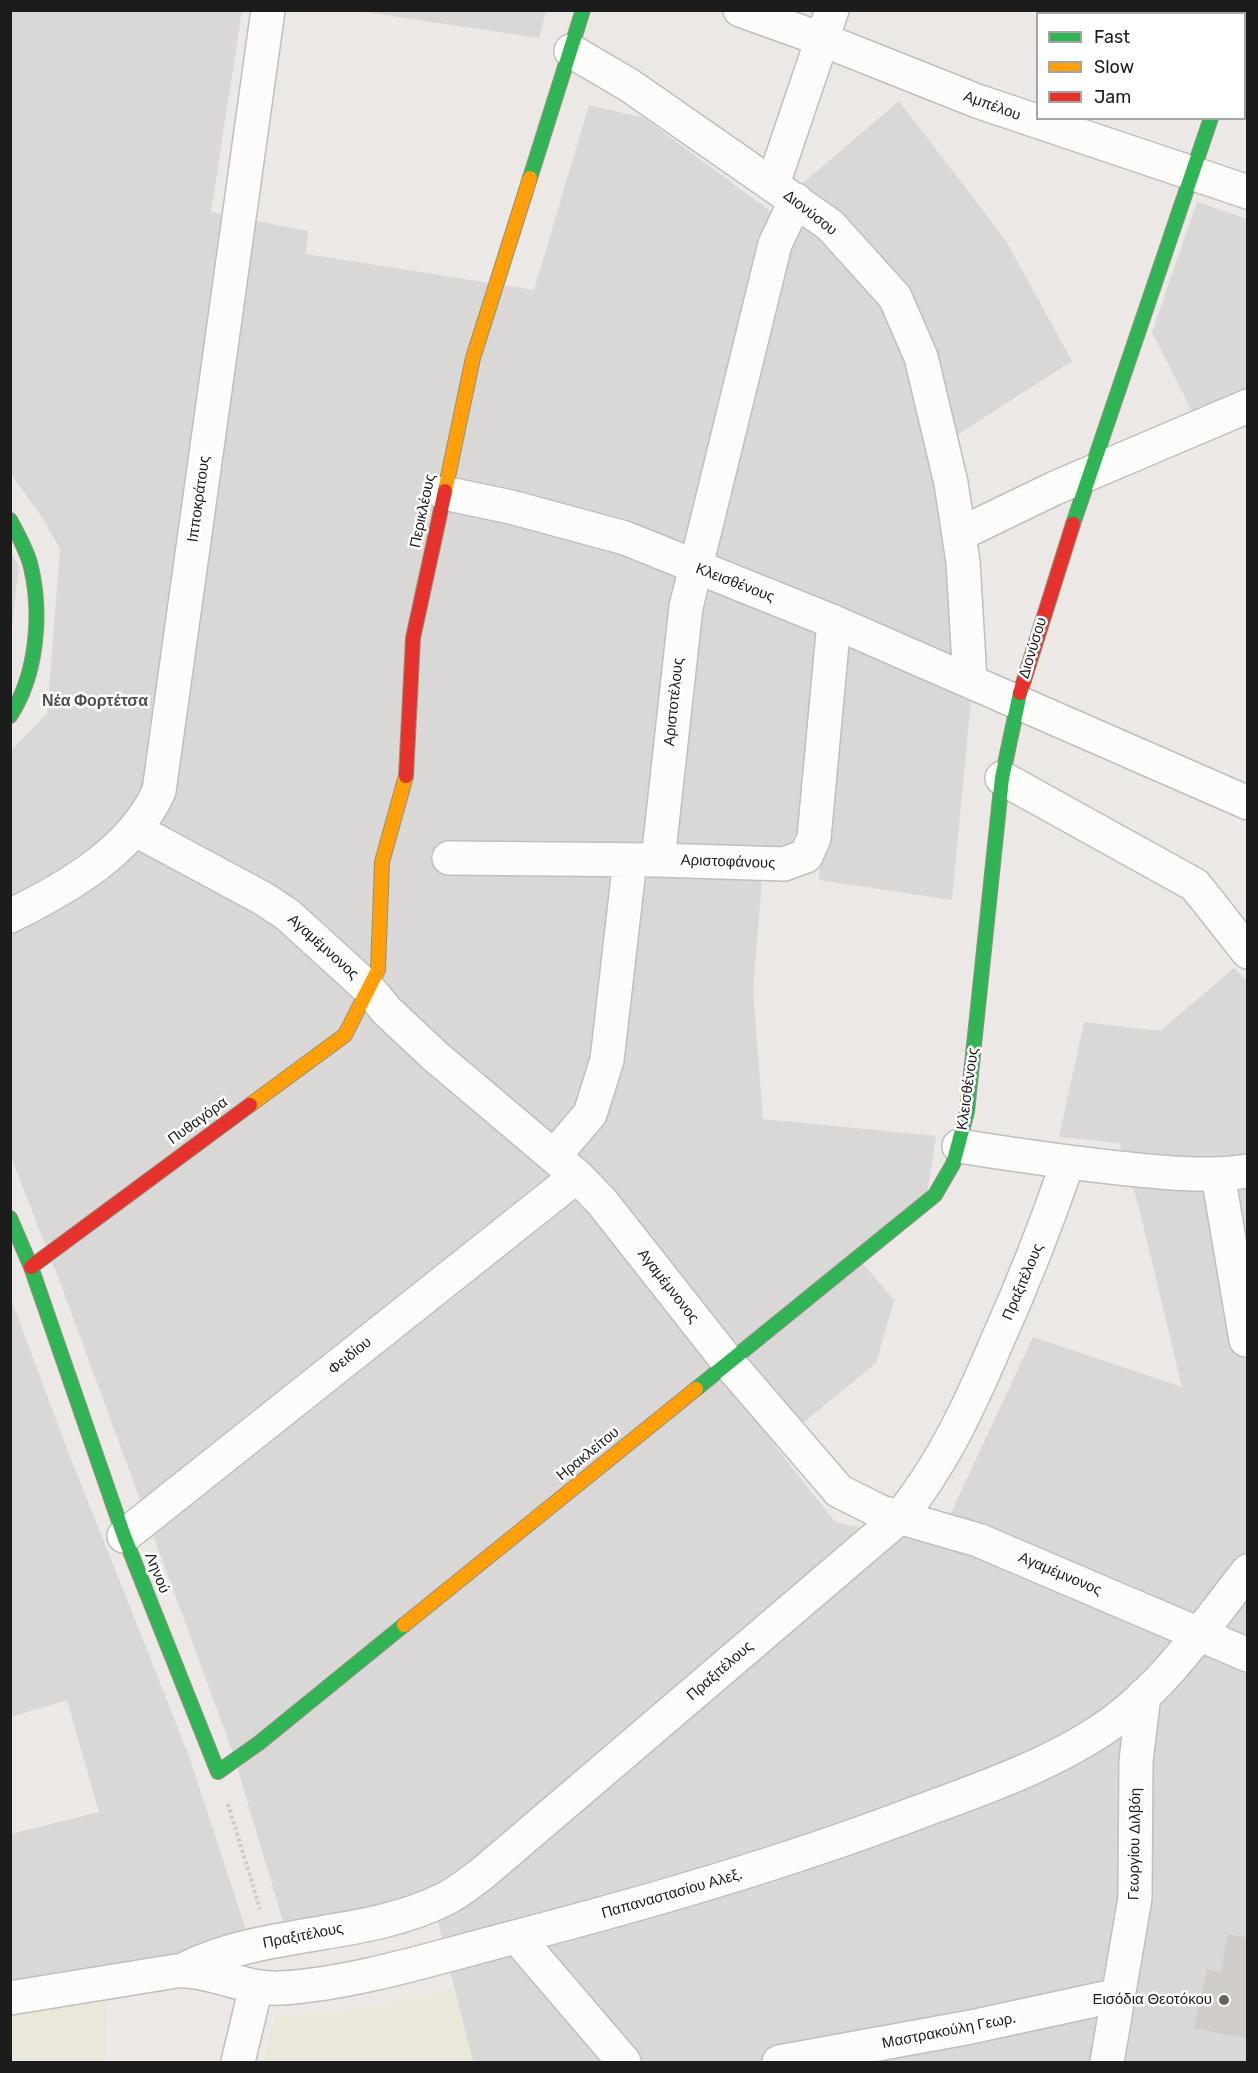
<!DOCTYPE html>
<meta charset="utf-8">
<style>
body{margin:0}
#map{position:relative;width:1258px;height:2073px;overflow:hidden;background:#ebe8e5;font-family:Rubik,sans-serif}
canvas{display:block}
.frame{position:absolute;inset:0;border:12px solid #1c1c1c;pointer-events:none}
.legend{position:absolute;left:1036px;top:12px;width:210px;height:108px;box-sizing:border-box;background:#fff;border:2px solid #a4a4a4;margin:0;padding:8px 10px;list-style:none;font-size:18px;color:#1c1c1c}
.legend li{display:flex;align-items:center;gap:12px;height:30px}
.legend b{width:30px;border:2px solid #a4a4a4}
</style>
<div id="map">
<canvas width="1258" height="2073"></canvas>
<div class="frame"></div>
<ul class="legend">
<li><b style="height:8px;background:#30b455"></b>Fast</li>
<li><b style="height:8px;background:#ff9f0a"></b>Slow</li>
<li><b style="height:8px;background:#e5322d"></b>Jam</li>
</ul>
</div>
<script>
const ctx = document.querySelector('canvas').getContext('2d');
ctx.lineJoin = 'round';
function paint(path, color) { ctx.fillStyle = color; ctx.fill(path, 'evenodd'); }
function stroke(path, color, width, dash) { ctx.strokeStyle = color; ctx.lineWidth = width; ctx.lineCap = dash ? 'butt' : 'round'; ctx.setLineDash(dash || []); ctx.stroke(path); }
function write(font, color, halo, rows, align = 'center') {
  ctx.font = font + ' Rubik,sans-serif'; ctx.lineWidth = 5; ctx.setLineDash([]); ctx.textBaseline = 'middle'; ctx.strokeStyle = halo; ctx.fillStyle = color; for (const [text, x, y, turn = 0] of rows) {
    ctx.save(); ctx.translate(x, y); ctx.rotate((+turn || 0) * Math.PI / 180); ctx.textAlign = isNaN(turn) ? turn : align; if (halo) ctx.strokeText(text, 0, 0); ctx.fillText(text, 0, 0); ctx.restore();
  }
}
paint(new Path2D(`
 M 11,11 L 242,11 L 211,212 L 308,231 L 306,254 L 534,290 L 589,105 L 644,118 L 770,211 L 899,101 L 1006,241 L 1072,361 L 934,450 L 953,551 L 954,692 L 971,700 L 952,900 L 819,880 L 820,858 L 764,856 L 753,990 L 763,1119 L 936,1136 L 927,1195 L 853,1252 L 894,1300 L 876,1363 L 775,1446 L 835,1522 L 936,1545 L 1033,1337 L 1182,1387 L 1137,1200 L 1119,1143 L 1059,1137 L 1084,1022 L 1160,1031 L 1234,968 L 1247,981 L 1247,2062 L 473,2062 L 430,1890 L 417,1897 L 285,1928 L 232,1750 L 57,1274 L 11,1158 L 11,750 L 47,714 L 60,549 L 45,522 L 11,474 Z
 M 358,11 L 546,10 L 546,11 L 539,38 Z
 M 1197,202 L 1247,219 L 1247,392 L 1194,415 L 1152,332 Z
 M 11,553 L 19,566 L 11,635 Z
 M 10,1296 L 64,1441 L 189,1756 L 246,1930 L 176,1956 L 11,1988 L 11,1834 L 99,1812 L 67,1700 L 11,1717 Z`), '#dad8d6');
paint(new Path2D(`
 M 455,1990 L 473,2062 L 263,2062 L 275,2017 L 348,2010 Z
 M 107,1993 L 105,2062 L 11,2062 L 11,2012 Z`), '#eae9d9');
paint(new Path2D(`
 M 1228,1934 L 1248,1938 L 1248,2039 L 1194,2028 L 1207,1969 L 1221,1972 Z`), '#d0ccca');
const street = new Path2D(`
 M 740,10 L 821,39 L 977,101 L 1248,192
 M 1244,27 L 1248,19
 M 571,51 L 629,85 L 830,225 L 895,297 L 921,357 L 951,483 L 963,562 L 970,680
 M 773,184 L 832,10
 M 444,493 L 511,507 L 625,538 L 834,622 L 1248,803
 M 960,534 L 1055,488 L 1248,406
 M 1002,778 L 1195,885 L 1248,952
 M 136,830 L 264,899 L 288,915 L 368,988 L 387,1011 L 435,1056 L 577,1176 L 602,1202 L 728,1362 L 839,1491 L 881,1512 L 978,1540 L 1248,1655
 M 449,858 L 658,860 L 784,864 L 806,856 L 814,838 L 834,622
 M 658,860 L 686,607 L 775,244 L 796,200
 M 10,916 C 67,888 132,851 159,791 L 268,10
 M 959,1146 C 1016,1155 1071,1163 1128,1169 C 1168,1173 1207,1177 1248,1171
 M 554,1156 L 590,1114 L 607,1060 L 630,860
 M 1218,1175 L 1246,1340
 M 124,1536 L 577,1176
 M 517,1937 L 624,2062
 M 183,1970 C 265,1928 363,1940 445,1899 C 459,1892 471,1882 483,1873 L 900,1517 C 942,1465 969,1407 995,1346 C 1022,1286 1046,1226 1067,1164
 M 10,1998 L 176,1971 C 211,1969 244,1990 281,1988 C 353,1984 438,1957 508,1939 C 649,1902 788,1862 924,1810 C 987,1787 1058,1762 1113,1722 C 1167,1683 1206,1624 1248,1571
 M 238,2062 L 256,1987
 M 779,2062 L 971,2027 L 1118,1995
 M 1107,2062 L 1135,1898 L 1136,1761 L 1144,1695`);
const fast = new Path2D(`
 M 530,178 L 583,10
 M 10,520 C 18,535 27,550 31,567 C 42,614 37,675 10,716
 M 1073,524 L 1211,118
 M 10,1218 L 31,1267 L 124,1536 L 218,1772 L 259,1743 L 404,1625
 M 696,1389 L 935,1195 L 953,1164 L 967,1112 L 1002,778 L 1020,693`);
const slow = new Path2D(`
 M 445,491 L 473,358 L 530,178
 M 250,1105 L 345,1035 L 378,970 L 382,862 L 406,776
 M 404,1625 L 696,1389`);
const jam = new Path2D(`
 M 1020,693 L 1073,524
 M 406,776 L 413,638 L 445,491
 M 31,1267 L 250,1105`);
stroke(street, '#c0bfbd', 36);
stroke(fast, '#93927f', 16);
stroke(slow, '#93927f', 16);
stroke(jam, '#93927f', 16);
stroke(new Path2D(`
 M 228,1804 L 260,1909`), '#d4c7c7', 4, [3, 3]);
stroke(street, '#fcfcfb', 33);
stroke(fast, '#30b455', 14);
stroke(slow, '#ff9f0a', 14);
stroke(jam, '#e5322d', 14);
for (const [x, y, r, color] of [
 [1224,2000,6,"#646362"]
]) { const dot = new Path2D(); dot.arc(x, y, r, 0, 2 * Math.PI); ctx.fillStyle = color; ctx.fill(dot); stroke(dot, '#fff', 2); }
write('15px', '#1c1c1c', '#fff', [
 ["Αμπέλου",992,106,20],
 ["Διονύσου",810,213,38],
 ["Ιπποκράτους",199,499,-82],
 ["Περικλέους",423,511,-78],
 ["Κλεισθένους",735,583,21],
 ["Διονύσου",1033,648,-73],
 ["Αριστοτέλους",674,702,-84],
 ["Αριστοφάνους",728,862,2],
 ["Αγαμέμνονος",323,947,42],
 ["Κλεισθένους",968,1089,-82],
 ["Πυθαγόρα",198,1121,-36],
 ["Πραξιτέλους",1023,1282,-67],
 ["Αγαμέμνονος",668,1286,52],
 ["Φειδίου",350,1356,-39],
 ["Ηρακλείτου",588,1454,-39],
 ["Ληνού",157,1573,68],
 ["Αγαμέμνονος",1060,1574,23],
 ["Πραξιτέλους",720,1671,-41],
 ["Γεωργίου Διλβόη",1135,1844,-89],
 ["Παπαναστασίου Αλεξ.",672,1894,-16],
 ["Πραξιτέλους",303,1936,-11],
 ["Μαστρακούλη Γεωρ.",949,2031,-11]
]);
write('15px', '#1c1c1c', '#fff', [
 ["Εισόδια Θεοτόκου",1212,2000]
], 'right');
write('bold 16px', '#4f4f4f', '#fff', [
 ["Νέα Φορτέτσα",95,701]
]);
</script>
